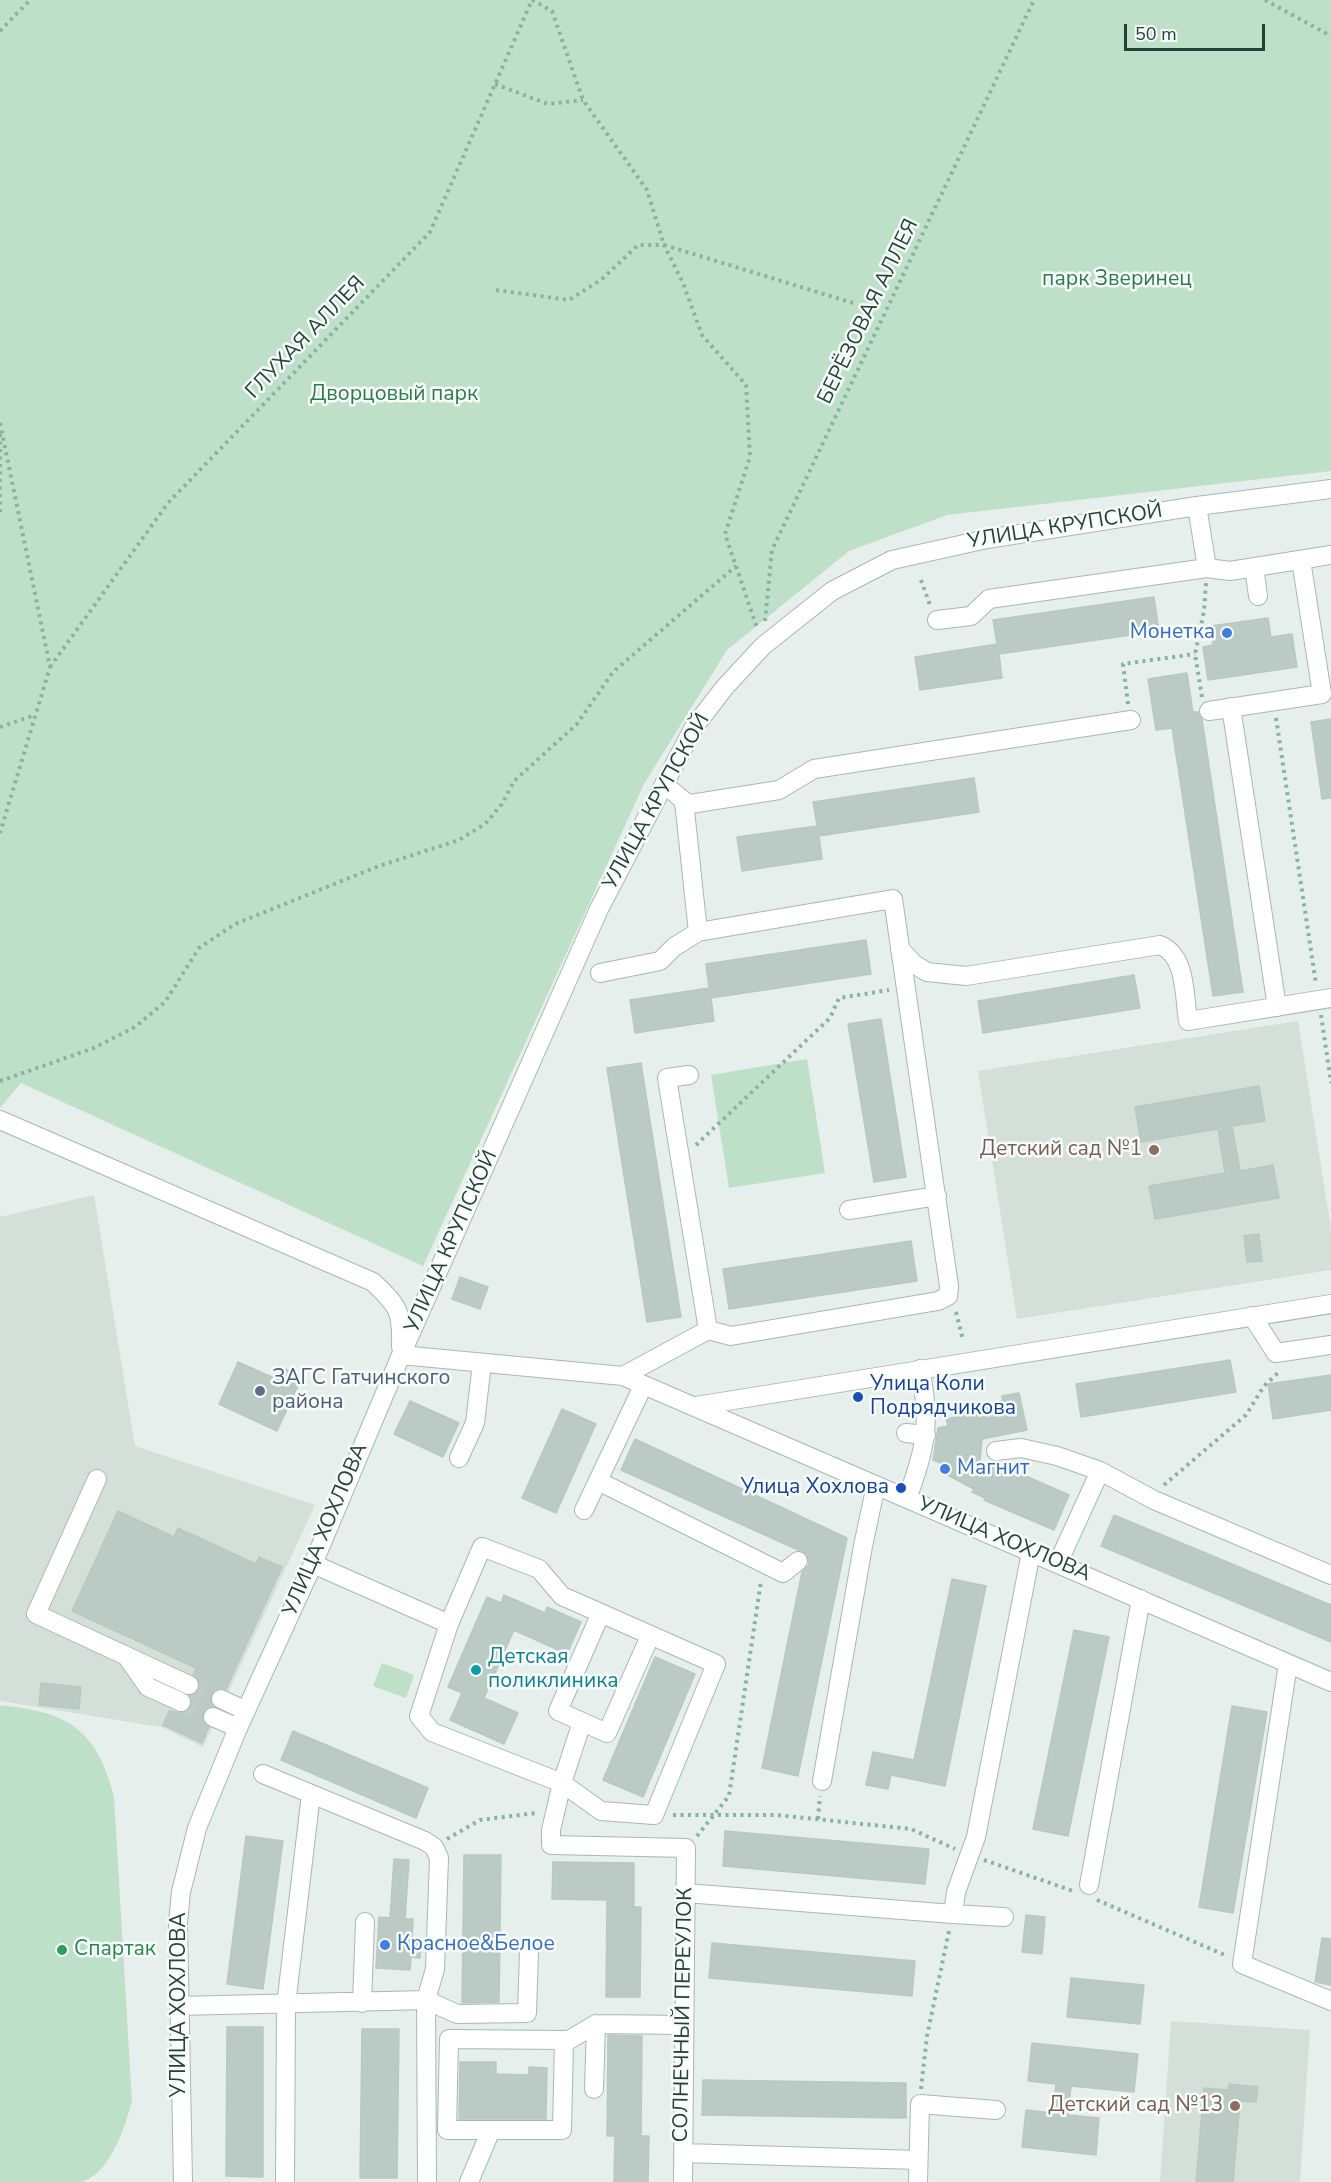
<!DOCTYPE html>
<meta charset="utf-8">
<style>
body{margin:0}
#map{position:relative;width:1331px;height:2182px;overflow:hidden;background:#e6efeb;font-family:"Nunito Sans",sans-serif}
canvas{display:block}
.scale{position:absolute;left:1124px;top:24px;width:141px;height:27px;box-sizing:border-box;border:3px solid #24423a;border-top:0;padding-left:8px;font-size:18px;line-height:21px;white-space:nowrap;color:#24423a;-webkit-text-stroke:4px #f7fbf9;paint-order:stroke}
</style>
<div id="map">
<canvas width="1331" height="2182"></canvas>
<div class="scale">50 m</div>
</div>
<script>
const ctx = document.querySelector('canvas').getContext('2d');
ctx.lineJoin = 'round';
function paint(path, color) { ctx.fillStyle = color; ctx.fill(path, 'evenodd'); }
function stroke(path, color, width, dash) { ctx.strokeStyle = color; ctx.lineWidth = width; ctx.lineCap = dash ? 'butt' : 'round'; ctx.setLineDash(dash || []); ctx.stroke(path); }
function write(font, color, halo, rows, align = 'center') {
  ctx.font = font + ' "Nunito Sans",sans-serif'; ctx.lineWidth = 5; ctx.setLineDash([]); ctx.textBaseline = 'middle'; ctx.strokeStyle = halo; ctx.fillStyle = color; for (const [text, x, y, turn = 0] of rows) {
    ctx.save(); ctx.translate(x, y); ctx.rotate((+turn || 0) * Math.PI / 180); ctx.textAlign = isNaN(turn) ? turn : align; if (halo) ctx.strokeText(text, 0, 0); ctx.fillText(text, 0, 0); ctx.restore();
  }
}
paint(new Path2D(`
 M 1298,1021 L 1331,1229 L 1331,1270 L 1017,1319 L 978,1071 Z
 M 94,1195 L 135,1446 L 315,1505 L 203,1747 L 161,1727 L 0,1701 L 0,1217 Z
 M 1171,2021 L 1310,2030 L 1300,2182 L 1160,2182 Z`), '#d4dfda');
paint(new Path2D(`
 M 0,0 L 1331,0 L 1331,471 L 947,515 L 849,551 L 727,650 L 644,784 L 423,1266 L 21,1083 L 0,1108 Z
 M 807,1059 L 825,1173 L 729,1188 L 711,1075 Z
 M 382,1663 L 414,1675 L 406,1698 L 373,1686 Z
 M 0,1706 C 9,1705 19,1708 28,1709 C 82,1718 101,1747 114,1797 L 132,2102 C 125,2126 109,2177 80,2182 C 55,2182 26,2182 0,2182 Z`), '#bfe0c8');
const building = new Path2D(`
 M 1154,597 L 1159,631 L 999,654 L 1002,678 L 920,690 L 915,657 L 997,644 L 993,620 Z
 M 1268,618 L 1271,637 L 1292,634 L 1297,667 L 1208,680 L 1203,647 L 1213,645 L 1211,626 Z
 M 1187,673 L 1193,712 L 1198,712 L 1202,719 L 1243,992 L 1213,996 L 1172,728 L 1156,730 L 1148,679 Z
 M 1331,719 L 1331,798 L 1322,799 L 1311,722 Z
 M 974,778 L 979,812 L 819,836 L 822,859 L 742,871 L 737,837 L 817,826 L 813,802 Z
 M 866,940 L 871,974 L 711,998 L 714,1021 L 635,1033 L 630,1000 L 709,988 L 706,964 Z
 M 1134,975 L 1140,1008 L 983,1033 L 978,1001 Z
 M 881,1019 L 906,1177 L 874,1182 L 848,1024 Z
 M 641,1063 L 681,1317 L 647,1322 L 607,1068 Z
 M 1259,1086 L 1265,1121 L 1232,1126 L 1240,1171 L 1273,1165 L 1279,1198 L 1155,1219 L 1149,1186 L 1225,1173 L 1218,1129 L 1141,1142 L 1135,1107 Z
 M 1259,1234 L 1262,1261 L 1247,1262 L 1244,1236 Z
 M 911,1241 L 917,1281 L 729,1309 L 723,1269 Z
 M 460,1277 L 488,1287 L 480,1309 L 452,1299 Z
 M 1230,1360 L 1236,1392 L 1081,1417 L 1076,1384 Z
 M 238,1362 L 274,1378 L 279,1366 L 302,1377 L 277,1431 L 219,1404 Z
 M 1331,1375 L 1331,1410 L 1273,1419 L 1268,1384 Z
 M 1019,1393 L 1027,1430 L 982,1439 L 980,1461 L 1020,1478 L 1021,1474 L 1069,1495 L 1054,1530 L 984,1500 L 985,1498 L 972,1492 L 974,1489 L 940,1471 L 943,1464 L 933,1460 L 938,1428 L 948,1426 L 946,1419 L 985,1411 L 984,1408 L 1003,1400 L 1002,1396 Z
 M 410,1401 L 459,1423 L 443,1457 L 394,1434 Z
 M 562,1409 L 596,1424 L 556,1513 L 522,1498 Z
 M 635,1439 L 847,1538 L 798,1776 L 762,1768 L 802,1572 L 809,1565 L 807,1554 L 621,1470 Z
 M 118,1511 L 174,1537 L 178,1528 L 256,1564 L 259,1557 L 282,1567 L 226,1689 L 215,1689 L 211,1695 L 212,1706 L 203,1713 L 204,1723 L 209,1727 L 202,1743 L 163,1725 L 169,1711 L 183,1713 L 191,1707 L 190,1696 L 196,1694 L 200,1685 L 193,1675 L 196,1668 L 72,1611 Z
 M 1114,1515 L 1331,1605 L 1331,1642 L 1101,1546 Z
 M 952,1579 L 986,1586 L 945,1786 L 891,1775 L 888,1789 L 866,1785 L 873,1752 L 914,1760 Z
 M 504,1595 L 545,1613 L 547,1607 L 581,1622 L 567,1654 L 514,1630 L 484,1698 L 518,1713 L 504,1744 L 450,1720 L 462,1693 L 448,1687 L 487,1597 L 501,1603 Z
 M 1074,1630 L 1109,1637 L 1068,1836 L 1033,1829 Z
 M 655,1657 L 695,1674 L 643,1797 L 603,1780 Z
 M 41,1683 L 81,1687 L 79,1709 L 39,1705 Z
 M 1232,1706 L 1267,1712 L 1233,1913 L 1199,1907 Z
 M 293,1731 L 428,1788 L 416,1818 L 281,1760 Z
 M 725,1831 L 929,1849 L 925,1884 L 723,1866 Z
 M 246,1836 L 283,1841 L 263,1989 L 227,1984 Z
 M 464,1855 L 501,1855 L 499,2002 L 462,2003 Z
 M 394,1859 L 409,1860 L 405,1919 L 413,1919 L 412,1940 L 421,1940 L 420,1958 L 411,1957 L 410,1970 L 376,1968 L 379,1917 L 390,1918 Z
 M 553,1862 L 634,1863 L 634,1907 L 641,1907 L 640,1997 L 606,1997 L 607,1900 L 552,1899 Z
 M 1026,1915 L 1045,1917 L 1042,1954 L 1022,1952 Z
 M 1322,1938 L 1331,1939 L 1331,1985 L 1315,1982 Z
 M 712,1943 L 915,1961 L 912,1996 L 709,1978 Z
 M 1071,1978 L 1144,1985 L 1140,2024 L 1067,2017 Z
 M 227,2027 L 263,2027 L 263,2177 L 226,2176 Z
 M 362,2029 L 399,2029 L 397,2178 L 360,2178 Z
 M 608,2035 L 642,2036 L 641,2136 L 649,2136 L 648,2182 L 614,2182 L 615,2136 L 607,2136 Z
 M 1032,2043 L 1138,2054 L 1134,2092 L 1071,2086 L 1068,2115 L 1099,2118 L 1096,2155 L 1022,2147 L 1026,2110 L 1053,2113 L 1056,2084 L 1028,2081 Z
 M 460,2062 L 496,2062 L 496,2074 L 529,2075 L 529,2067 L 547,2068 L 546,2119 L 459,2119 Z
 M 703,2080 L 906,2083 L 906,2118 L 702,2115 Z
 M 1229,2084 L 1258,2087 L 1256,2102 L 1240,2101 L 1233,2182 L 1196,2182 L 1204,2088 L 1228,2090 Z`);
paint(building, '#bbcac4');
stroke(building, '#b8c9c2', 1.5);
stroke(new Path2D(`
 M 189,1685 L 221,1699
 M 181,1702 L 213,1717`), '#bfccc8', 18, [18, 9]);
const minor = new Path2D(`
 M 1197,506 L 1207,568 L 1230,571 L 1331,555
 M 1254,567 L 1258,596
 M 937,620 L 971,616 L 989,599 L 1207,568
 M 1231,707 L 1277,1007
 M 1209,711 L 1322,694 L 1301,560
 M 664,784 L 684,801 L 698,932 L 893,899 L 949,1286 L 948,1296 L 938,1301 L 731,1336 L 708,1330
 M 684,805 L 779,790 L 814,769 L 1131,720
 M 900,949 L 914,964 L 927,972 L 966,976 L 1160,945 C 1187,956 1184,996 1188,1021 L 1331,998
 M 600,973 L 660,961 L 674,947 L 698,932
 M 0,1120 L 373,1282 C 399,1307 402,1311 401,1347
 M 849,1210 L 937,1196
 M 1252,1316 L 1276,1353 L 1331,1345
 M 401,1355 L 623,1376 L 1331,1682
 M 623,1376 L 708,1330 L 667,1078 L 689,1075
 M 696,1406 L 1331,1304
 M 906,1433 L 926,1435
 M 996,1451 L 1021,1448 L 1057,1456 L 1100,1471 L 1154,1500 L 1331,1575
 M 459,1458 L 475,1423 L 482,1363
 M 97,1479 L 36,1614 L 189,1685
 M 598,1481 L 783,1573 L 798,1561
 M 907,1498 C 926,1450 931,1420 920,1369
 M 584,1510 L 643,1386
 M 482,1547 L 539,1569 L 562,1596 L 716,1664 L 654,1815 L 601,1811 L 562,1783 L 432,1732 L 419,1716 L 449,1624 Z
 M 1058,1563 L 1100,1471
 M 313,1564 L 449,1624
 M 600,1615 L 558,1711 L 607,1733 L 650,1636
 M 127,1657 L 148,1687 L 181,1702
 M 1288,1664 L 1242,1964 L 1331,2001
 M 221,1699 L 246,1711
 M 213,1717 L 238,1728
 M 582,1722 L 562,1783 L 551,1830 L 551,1845 L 686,1848 L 683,2182
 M 263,1774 L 425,1841 L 434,1847 L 439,1858 L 435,1969 L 426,2000 L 427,2182
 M 822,1781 L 863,1546 L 876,1485
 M 1089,1885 L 1141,1599
 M 686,1893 L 953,1914 L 956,1892 L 976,1837 L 1031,1552
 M 953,1914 L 1004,1917
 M 362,2003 L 365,1922
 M 179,2006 L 426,2000 L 457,2014 L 527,2013 L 529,1952
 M 564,2040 L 562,2130 L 447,2130 L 449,2039 L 564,2040 L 569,2040 L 596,2024 L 684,2025
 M 594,2089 L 596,2024
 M 683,2153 L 918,2160
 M 183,2182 L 178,1923 L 181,1892 L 197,1828 L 238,1728 L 313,1564 L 401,1355 L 599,909 L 694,727 L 725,687 L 763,646 L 832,591 L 892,560 L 987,539 L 1197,506 L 1331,489
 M 285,2182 L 286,2005 L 311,1794
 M 469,2182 L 491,2130
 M 918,2182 L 920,2104 L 996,2110`);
stroke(minor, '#a8b8b2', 20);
stroke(new Path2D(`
 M 532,0 L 552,11 L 583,100 L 647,190 L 664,245 L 853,303
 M 1265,0 L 1331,36
 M 0,31 L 30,0
 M 495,84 L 548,104 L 583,100
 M 496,290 L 569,300 L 602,279 L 638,245 L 664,245 L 683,283 L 702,335 L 746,385 L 750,457 L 725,534 L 757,628
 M 0,423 L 50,667 L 0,833
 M 0,512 L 0,434
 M 921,580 L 930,605
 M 765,621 L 772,550 L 1034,0
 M 50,667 L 168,503 L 430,232 L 532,0
 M 1202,697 L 1195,654 L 1204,611 L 1206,583
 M 1128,704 L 1123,664 L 1195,654
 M 1276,718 L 1316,984
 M 0,727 L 35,715
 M 1321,1015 L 1331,1083
 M 0,1081 L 94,1048 L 135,1027 L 165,1002 L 199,948 L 235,924 L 379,866 L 459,840 L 485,824 L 502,804 L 514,781 L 577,724 L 613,672 L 736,566
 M 696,1145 L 830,1018 L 839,998 L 889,990
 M 956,1312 L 963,1340
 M 1164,1485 L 1246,1415 L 1264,1386 L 1280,1371
 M 673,1815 L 777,1815 L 911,1829 L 955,1849
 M 818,1819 L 820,1796
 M 697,1836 L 729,1796 L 761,1581
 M 447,1839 L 480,1820 L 536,1813
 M 984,1860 L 1073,1891
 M 1097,1900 L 1225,1955
 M 921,2089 L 927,2036 L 949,1931`), '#86b3a5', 4, [3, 4.5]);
stroke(minor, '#fff', 18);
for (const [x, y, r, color] of [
 [1227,633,6,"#3f7fe0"],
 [1154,1150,6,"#8d6e63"],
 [260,1391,6,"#5c6f8a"],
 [858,1397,6,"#1a4fb4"],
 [945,1469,6,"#3f7fe0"],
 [901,1488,6,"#1a4fb4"],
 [476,1670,6,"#0f9aa8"],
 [385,1945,6,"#3f7fe0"],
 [62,1950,6,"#2e9e5b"],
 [1235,2106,6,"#8d6e63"]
]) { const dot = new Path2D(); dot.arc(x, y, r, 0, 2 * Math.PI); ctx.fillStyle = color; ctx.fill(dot); stroke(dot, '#f7fbf9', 2); }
write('21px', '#2d7a4b', '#f7fbf9', [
 ["парк Зверинец",1117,280],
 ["Дворцовый парк",394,395]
]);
write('21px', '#24423a', '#f7fbf9', [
 ["БЕРЁЗОВАЯ АЛЛЕЯ",869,312,-64],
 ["ГЛУХАЯ АЛЛЕЯ",306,338,-46],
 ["УЛИЦА КРУПСКОЙ",1065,527,-9],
 ["УЛИЦА КРУПСКОЙ",657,802,-61],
 ["УЛИЦА КРУПСКОЙ",452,1242,-66],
 ["УЛИЦА ХОХЛОВА",326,1530,-67],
 ["УЛИЦА ХОХЛОВА",1004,1540,23],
 ["УЛИЦА ХОХЛОВА",180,2005,-90],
 ["СОЛНЕЧНЫЙ ПЕРЕУЛОК",684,2015,-89]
]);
write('21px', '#366cbe', '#f7fbf9', [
 ["Монетка",1215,633,"right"],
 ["Магнит",957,1469],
 ["Красное&Белое",397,1945]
], 'left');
write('21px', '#785e54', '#f7fbf9', [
 ["Детский сад №1",1142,1150],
 ["Детский сад №13",1223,2106]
], 'right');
write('21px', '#4e5e75', '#f7fbf9', [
 ["ЗАГС Гатчинского",272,1379],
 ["района",272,1403]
], 'left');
write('21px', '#164399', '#f7fbf9', [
 ["Улица Коли",870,1385],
 ["Подрядчикова",870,1409],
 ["Улица Хохлова",889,1488,"right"]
], 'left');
write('21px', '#0d838f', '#f7fbf9', [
 ["Детская",488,1658],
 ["поликлиника",488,1682]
], 'left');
write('21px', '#27864d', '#f7fbf9', [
 ["Спартак",74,1950]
], 'left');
</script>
